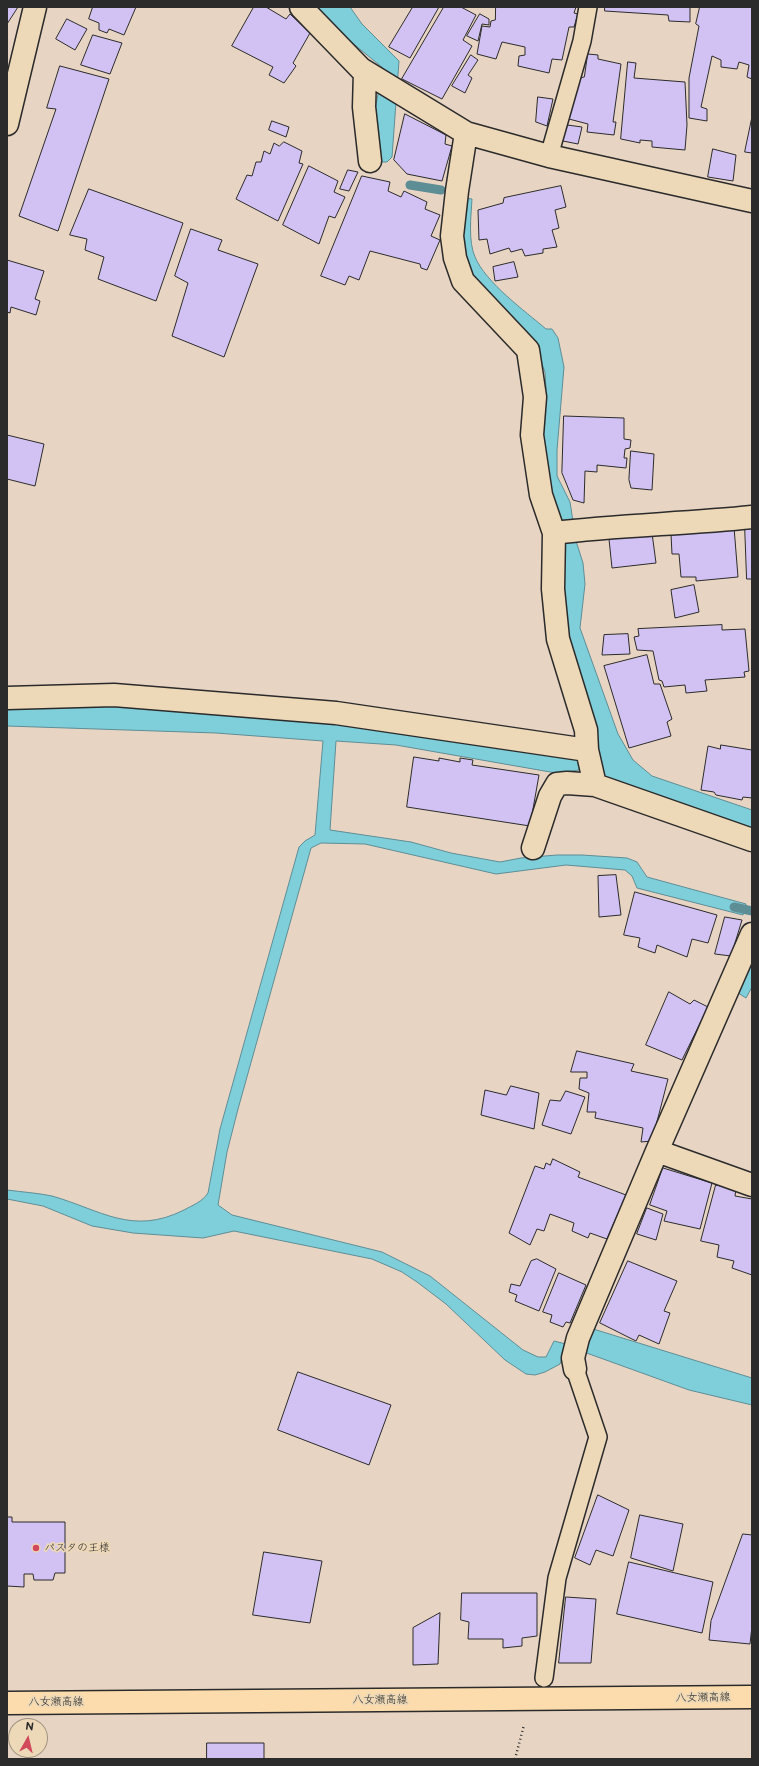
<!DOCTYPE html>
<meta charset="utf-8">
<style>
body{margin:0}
#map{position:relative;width:759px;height:1766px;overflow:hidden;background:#e8d4c3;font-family:"Balsamiq Sans",sans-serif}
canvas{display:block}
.frame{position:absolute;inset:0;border:8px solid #2b2b2b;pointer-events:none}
.north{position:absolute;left:8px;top:1718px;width:40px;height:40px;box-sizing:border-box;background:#edd8b7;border:1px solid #9f937f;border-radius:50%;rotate:8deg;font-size:11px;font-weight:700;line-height:16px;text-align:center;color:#2b2b2b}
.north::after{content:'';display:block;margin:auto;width:14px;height:18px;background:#d1495b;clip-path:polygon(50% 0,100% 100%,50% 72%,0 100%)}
</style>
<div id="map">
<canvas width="759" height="1766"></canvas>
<div class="frame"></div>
<div class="north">N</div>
</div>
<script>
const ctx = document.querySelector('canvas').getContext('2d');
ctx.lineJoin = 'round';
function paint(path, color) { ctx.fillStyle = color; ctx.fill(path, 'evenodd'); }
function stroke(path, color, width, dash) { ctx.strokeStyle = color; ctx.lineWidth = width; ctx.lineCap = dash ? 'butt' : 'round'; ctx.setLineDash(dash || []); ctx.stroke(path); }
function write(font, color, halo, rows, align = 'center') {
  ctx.font = font + ' "Balsamiq Sans","Klee One",sans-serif'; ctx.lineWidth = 3.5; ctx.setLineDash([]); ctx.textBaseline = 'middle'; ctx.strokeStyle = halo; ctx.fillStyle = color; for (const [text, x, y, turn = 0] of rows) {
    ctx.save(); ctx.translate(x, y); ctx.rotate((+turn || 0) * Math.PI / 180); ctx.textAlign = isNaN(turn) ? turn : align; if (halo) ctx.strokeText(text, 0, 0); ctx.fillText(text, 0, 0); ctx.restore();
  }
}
const water = new Path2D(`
 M 317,7 L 350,7 L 362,24 L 399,61 L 392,157 L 387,162 L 382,162 L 379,152 L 374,115 L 383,68 L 350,41 Z
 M 464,198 L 472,199 C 471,216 468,241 475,257 C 486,283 525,311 546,329 L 552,329 L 558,338 L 564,367 L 557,450 L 557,476 L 570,502 L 576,541 L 583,563 L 585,584 L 580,628 L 618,734 L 633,760 L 652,776 L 752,810 L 752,831 L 579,770 L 556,773 L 396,745 L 336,741 L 330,830 L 411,842 L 451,853 L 500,862 L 521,858 L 557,855 L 582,855 L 627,858 L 637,862 L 647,877 L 746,904 L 743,915 L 637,888 L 632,876 L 625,870 L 566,865 L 496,874 L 365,844 L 321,843 L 311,848 L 238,1109 L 227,1152 L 218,1205 L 232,1215 L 382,1252 L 430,1276 L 523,1350 L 538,1357 L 546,1357 L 554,1341 L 566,1344 L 560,1364 L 545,1372 L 535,1375 L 526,1374 L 505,1360 L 446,1304 L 417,1282 L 402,1272 L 372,1259 L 234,1231 L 203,1238 L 133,1233 L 92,1226 L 43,1206 L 7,1199 L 7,1190 C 22,1192 38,1193 52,1196 C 101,1210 132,1236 184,1210 C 193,1205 202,1202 208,1193 L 220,1129 L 299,847 L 305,841 L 315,835 L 323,741 L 216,733 L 7,726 L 7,707 L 103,705 L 319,720 L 582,754 L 543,478 L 542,417 L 546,388 L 545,372 L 535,347 L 472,277 L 460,252 Z
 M 752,954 L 752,987 L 746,998 L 735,991 Z
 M 590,1328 L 752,1378 L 752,1405 L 689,1390 L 581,1351 Z`);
paint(water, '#7fcfdb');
stroke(water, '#5d8d95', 1);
stroke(new Path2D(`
 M 410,185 L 441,190
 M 734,907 L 752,911`), '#5d8d95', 9);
const building = new Path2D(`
 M 7,7 L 18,7 L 7,24 Z
 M 93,7 L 136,7 L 124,35 L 109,29 L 107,33 L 99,30 L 99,23 L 89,19 Z
 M 254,7 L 266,7 L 286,19 L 290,14 L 310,33 L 293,63 L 296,66 L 284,83 L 269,75 L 273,67 L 232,46 Z
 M 413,7 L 439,7 L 410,58 L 389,47 Z
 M 444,7 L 461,7 L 476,15 L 463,40 L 472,46 L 442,99 L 402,79 Z
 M 496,7 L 576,7 L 574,13 L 578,14 L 574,27 L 569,27 L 562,60 L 552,59 L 549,73 L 518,66 L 519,56 L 525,55 L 525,47 L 502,42 L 496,59 L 477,54 L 482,26 L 490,27 L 491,21 L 495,20 Z
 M 605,7 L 690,7 L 690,22 L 669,21 L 668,15 L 605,11 Z
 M 700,7 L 752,7 L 752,79 L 747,77 L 749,65 L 739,62 L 737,69 L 721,67 L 721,60 L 712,56 L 701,107 L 707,109 L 707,121 L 689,118 L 689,78 L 699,26 L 696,24 Z
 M 480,14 L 489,19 L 489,25 L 482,24 L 478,41 L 467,36 Z
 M 67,19 L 87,29 L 75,50 L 56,39 Z
 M 93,35 L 122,43 L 110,74 L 81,65 Z
 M 588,54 L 598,55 L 598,59 L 621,64 L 613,122 L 616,122 L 614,135 L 587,132 L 588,124 L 569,119 L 580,78 L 584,77 Z
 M 471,55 L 478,60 L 468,75 L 472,78 L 465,93 L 452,86 Z
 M 628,62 L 636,63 L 634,78 L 685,82 L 687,125 L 685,150 L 652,147 L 652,141 L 640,140 L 640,143 L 621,139 Z
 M 60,66 L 109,79 L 58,231 L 19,216 L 56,109 L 47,108 Z
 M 538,97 L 553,99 L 547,126 L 536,122 Z
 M 405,114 L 446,135 L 445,144 L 452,146 L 442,181 L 407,174 L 394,160 Z
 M 752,117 L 752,153 L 745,152 Z
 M 272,121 L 289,127 L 286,137 L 269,130 Z
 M 567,125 L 582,127 L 578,144 L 563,141 Z
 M 284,142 L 302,151 L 299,163 L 303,164 L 278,221 L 236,199 L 247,175 L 252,176 L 256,162 L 261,162 L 264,151 L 270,154 L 274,143 L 279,146 Z
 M 713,149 L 736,155 L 733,181 L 708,177 Z
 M 309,166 L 338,181 L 334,192 L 345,197 L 335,218 L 329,216 L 319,244 L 283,225 Z
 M 348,170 L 358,172 L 349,191 L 340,189 Z
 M 362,176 L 390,182 L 388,191 L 401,197 L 404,191 L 427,202 L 425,209 L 440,215 L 431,236 L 440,240 L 427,270 L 421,268 L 420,264 L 370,251 L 359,280 L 349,276 L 345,285 L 321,276 Z
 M 561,186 L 566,207 L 555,210 L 559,228 L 552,230 L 557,247 L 543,249 L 543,253 L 525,256 L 522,249 L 511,252 L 509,248 L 490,254 L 487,239 L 479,240 L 478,210 L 503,203 L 504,198 Z
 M 89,189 L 183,223 L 156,301 L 98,279 L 104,257 L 85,250 L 87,239 L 70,235 Z
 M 191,229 L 222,240 L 218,250 L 258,264 L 224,357 L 172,336 L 188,283 L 175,276 Z
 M 7,260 L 44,271 L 35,299 L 40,301 L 36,315 L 11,307 L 10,313 L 7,312 Z
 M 514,262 L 518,277 L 495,281 L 493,267 Z
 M 564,416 L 624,418 L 624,439 L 631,440 L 630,448 L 625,449 L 624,458 L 627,458 L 626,468 L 597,465 L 597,472 L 585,471 L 584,503 L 573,500 L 562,473 Z
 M 7,435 L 44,444 L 35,486 L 7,479 Z
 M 631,451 L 654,454 L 652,490 L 631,488 L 629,480 Z
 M 745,526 L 752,526 L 752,579 L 747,579 Z
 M 734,527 L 738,577 L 696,581 L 696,577 L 681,577 L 679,554 L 672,554 L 671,534 Z
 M 652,533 L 656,563 L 612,568 L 609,539 Z
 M 694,585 L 699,612 L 675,618 L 671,590 Z
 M 722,625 L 722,630 L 745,629 L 749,671 L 744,672 L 745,677 L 705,680 L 707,691 L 686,693 L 685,685 L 664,687 L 662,681 L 659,680 L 653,651 L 637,650 L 634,637 L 639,636 L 638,629 Z
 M 628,634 L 630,654 L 602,655 L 604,635 Z
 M 647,655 L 654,684 L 660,684 L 672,719 L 667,722 L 671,736 L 629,748 L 604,666 Z
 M 721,745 L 752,750 L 752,798 L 743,797 L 742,800 L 716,795 L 714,792 L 701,790 L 708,746 L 720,749 Z
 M 414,757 L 439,761 L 439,758 L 460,762 L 460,758 L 473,760 L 472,765 L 539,775 L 530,826 L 407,807 Z
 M 616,875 L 621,915 L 599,917 L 598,876 Z
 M 635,892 L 717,915 L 708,943 L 692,939 L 687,957 L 657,945 L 655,953 L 638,947 L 640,938 L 624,935 Z
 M 725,917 L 742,920 L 731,956 L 715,954 Z
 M 669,992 L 690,1004 L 694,1000 L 708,1007 L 682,1060 L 646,1045 Z
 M 577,1051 L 634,1064 L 631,1071 L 668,1079 L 652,1141 L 641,1142 L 643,1128 L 595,1118 L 596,1112 L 587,1112 L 589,1093 L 579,1089 L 580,1078 L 587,1078 L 587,1072 L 571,1072 Z
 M 511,1086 L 539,1093 L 534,1129 L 481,1115 L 485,1090 L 506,1095 Z
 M 566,1091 L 585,1097 L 571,1134 L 542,1125 L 550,1100 L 560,1101 Z
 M 553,1159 L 580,1172 L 578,1177 L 626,1195 L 607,1239 L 590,1233 L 588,1238 L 572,1231 L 574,1223 L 550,1214 L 544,1231 L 537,1229 L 530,1245 L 509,1233 L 535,1166 L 544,1169 L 546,1163 L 550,1165 Z
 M 663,1168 L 712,1183 L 700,1229 L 664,1221 L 667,1211 L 650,1205 Z
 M 716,1185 L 736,1189 L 735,1196 L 752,1199 L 752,1275 L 732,1268 L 734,1261 L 717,1257 L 719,1245 L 701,1241 Z
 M 647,1208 L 663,1214 L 656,1240 L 637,1234 Z
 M 537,1259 L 556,1269 L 539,1311 L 515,1301 L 517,1295 L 509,1292 L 511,1284 L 520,1286 L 531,1261 Z
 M 628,1261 L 677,1281 L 664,1311 L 670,1313 L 659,1344 L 639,1335 L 636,1341 L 600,1323 Z
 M 559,1273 L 586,1285 L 570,1323 L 566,1322 L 563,1327 L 550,1322 L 552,1315 L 543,1312 Z
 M 298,1372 L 391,1405 L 369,1465 L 278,1430 Z
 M 598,1495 L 629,1510 L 613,1556 L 596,1550 L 590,1565 L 575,1558 Z
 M 640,1515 L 683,1524 L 673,1571 L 631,1558 Z
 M 7,1517 L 12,1517 L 12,1522 L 65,1522 L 65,1573 L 55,1573 L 53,1580 L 34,1580 L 33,1574 L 24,1574 L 24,1587 L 7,1586 Z
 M 743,1534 L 752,1535 L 752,1626 L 750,1644 L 709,1640 L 711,1621 Z
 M 264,1552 L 322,1561 L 310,1623 L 253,1615 Z
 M 629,1562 L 713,1582 L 702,1633 L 617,1614 Z
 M 462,1593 L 537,1593 L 537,1636 L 522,1638 L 522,1646 L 503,1648 L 503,1639 L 468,1639 L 469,1622 L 461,1620 Z
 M 566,1597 L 596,1599 L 591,1663 L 559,1663 Z
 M 440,1613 L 438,1664 L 413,1665 L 413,1628 Z
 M 207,1743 L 264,1743 L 264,1759 L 207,1759 Z`);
paint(building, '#d2c2f3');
stroke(building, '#2b2b2b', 1);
const service = new Path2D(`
 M 549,156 L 582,41 L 588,7
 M 544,1678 L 557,1578 L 598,1437 L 575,1369`);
const minor = new Path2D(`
 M 301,7 L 361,69 L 466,133 L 549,156 L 752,201
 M 365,72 L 364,107 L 370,161
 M 7,124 L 35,7
 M 466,133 L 457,191 L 452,236 L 455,258 L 463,281 L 528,350 L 535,397 L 532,435 L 541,495 L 554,533 L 553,589 L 558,639 L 586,730 L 587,750 L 595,785
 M 554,533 C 619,525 686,524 752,517
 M 7,698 L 114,695 L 336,713 L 587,750
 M 533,848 L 550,796 L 557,784 L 567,783 L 595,785 L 752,840
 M 657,1151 L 752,1185
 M 575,1369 L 573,1358 L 578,1338 L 657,1151 L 752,934`);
const primary = new Path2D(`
 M 7,1703 L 752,1697`);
stroke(service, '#2b2b2b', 20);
stroke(minor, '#2b2b2b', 25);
stroke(primary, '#2b2b2b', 25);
stroke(new Path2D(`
 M 515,1759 L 524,1725`), '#2b2b2b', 2.5, [1, 3]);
stroke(service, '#edd8b7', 17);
stroke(minor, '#edd8b7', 22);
stroke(primary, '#fcdcac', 22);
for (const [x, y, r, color] of [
 [36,1548,4,"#d1495b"]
]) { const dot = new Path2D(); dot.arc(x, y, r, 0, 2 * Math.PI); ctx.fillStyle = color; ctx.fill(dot); stroke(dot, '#edd8b7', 1.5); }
write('11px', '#2b2b2b', '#edd8b7', [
 ["パスタの王様",44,1548]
], 'left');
write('11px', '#2b2b2b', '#edd8b7', [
 ["八女瀬高線",703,1698,-1],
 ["八女瀬高線",380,1700],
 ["八女瀬高線",56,1702]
]);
</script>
